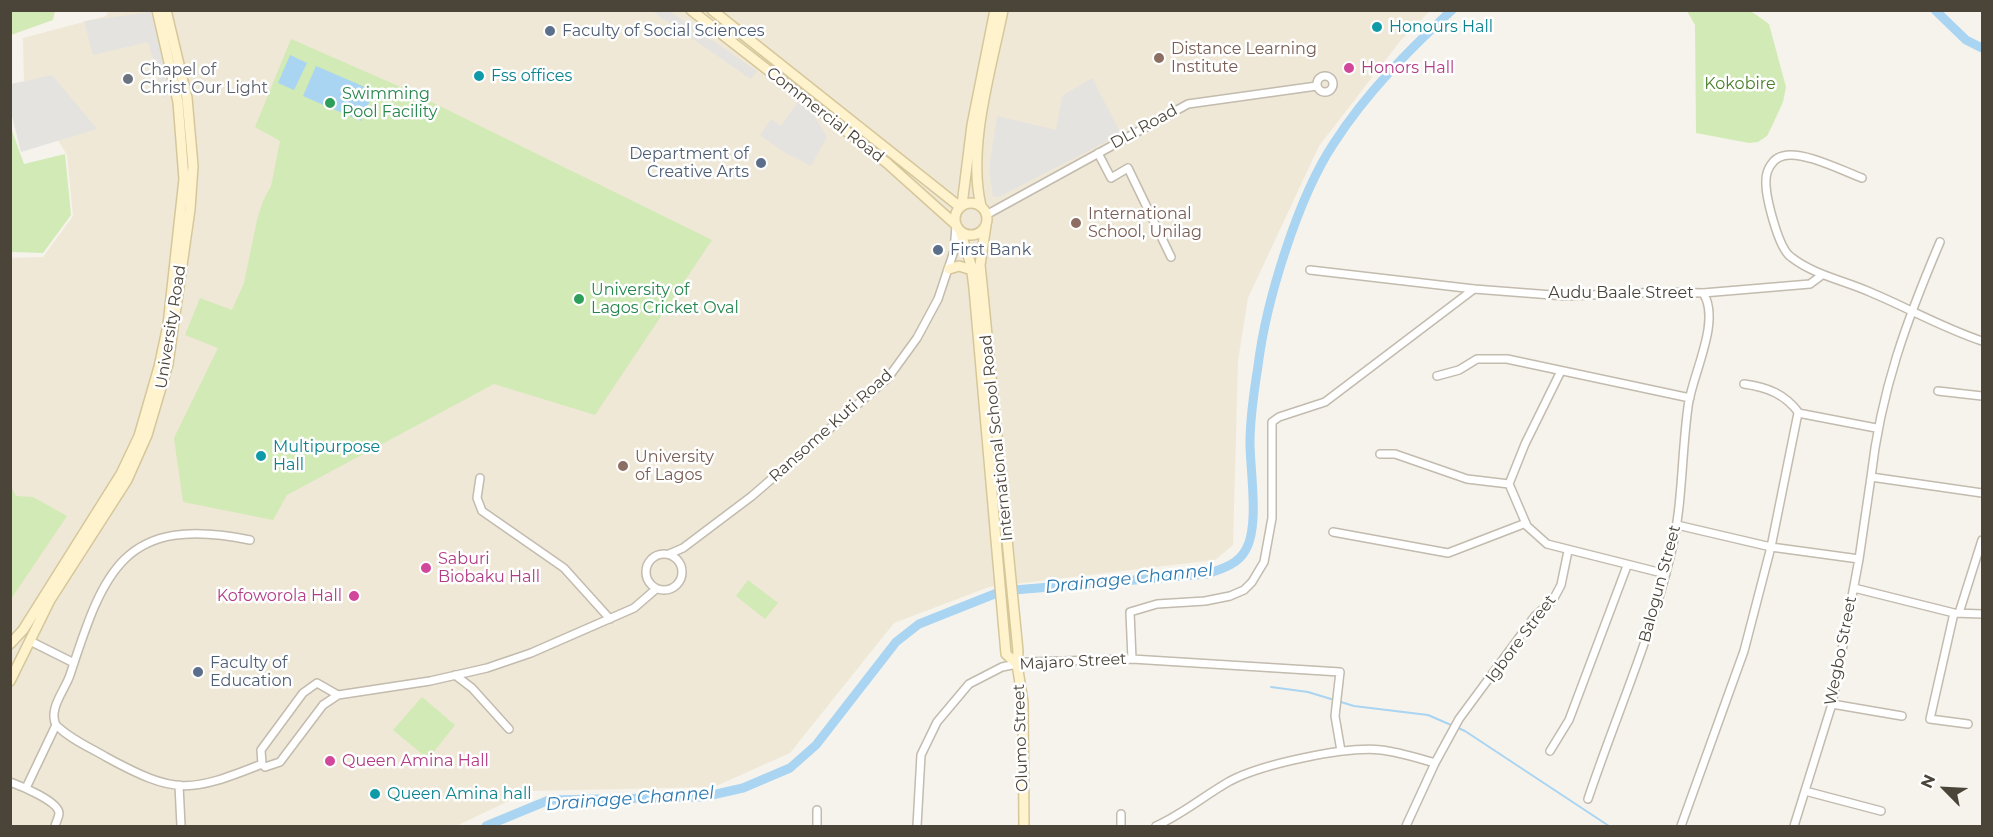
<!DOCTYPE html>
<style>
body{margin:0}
#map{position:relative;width:1993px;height:837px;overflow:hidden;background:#f6f3ec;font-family:Montserrat,sans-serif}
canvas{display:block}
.frame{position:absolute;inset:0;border:12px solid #4b4439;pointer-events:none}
.north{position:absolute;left:1915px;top:759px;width:60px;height:60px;-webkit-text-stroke:4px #fff;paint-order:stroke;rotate:294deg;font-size:16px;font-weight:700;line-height:24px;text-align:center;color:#4b4439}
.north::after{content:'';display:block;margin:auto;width:21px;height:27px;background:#4b4439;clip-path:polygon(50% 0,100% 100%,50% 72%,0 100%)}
</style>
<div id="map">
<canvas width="1993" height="837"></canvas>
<div class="frame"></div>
<div class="north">N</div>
</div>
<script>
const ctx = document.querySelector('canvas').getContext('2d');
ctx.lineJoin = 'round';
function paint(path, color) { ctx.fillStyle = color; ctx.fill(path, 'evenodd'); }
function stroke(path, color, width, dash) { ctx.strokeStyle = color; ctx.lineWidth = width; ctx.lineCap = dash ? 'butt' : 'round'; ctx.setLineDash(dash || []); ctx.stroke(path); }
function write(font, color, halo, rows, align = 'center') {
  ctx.font = font + ' Montserrat,sans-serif'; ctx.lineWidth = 5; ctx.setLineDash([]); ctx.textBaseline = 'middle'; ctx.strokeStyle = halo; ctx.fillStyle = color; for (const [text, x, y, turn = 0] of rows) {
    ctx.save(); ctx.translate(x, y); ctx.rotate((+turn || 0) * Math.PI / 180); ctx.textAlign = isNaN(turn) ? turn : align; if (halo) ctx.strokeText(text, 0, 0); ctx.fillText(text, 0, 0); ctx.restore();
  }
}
paint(new Path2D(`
 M 108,11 L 1430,11 L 1401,40 L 1319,146 L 1248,298 L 1238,361 L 1233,545 L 1215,560 L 989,587 L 894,623 L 790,753 L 714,787 L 530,791 L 456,826 L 11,826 L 11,258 L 43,257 L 73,216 L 67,155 L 24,85 L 23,38 L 106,16 Z`), '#efe8d6');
paint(new Path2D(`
 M 10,11 L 55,11 L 53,20 L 11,35 Z
 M 1687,11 L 1750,11 L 1755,14 L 1769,24 L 1786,87 L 1783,102 L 1772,126 L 1767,136 L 1758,142 L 1749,143 L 1696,133 L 1695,25 Z
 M 291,39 L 403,88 L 712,240 L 595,415 L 494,384 L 287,495 L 273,520 L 183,502 L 174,438 L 218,348 L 185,335 L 200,298 L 232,310 L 244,283 L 257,220 L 263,201 L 271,186 L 280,141 L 255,127 Z
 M 11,128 L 24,164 L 65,154 L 71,215 L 43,253 L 11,252 Z
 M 11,487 L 16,496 L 33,497 L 67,516 L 11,599 Z
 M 748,580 L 778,603 L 765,619 L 736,596 Z
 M 422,697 L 455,725 L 428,759 L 393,730 Z`), '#d2eab5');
paint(new Path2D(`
 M 652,11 L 669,11 L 757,71 L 751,79 Z
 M 151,12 L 171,92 L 164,99 L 148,42 L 93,55 L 84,21 Z
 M 52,75 L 97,129 L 21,152 L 11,112 L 11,84 Z
 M 1092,78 L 1121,134 L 999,197 L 993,197 L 989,169 L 997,116 L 1056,130 L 1062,96 Z
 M 798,102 L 812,112 L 827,137 L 811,166 L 782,151 L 760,135 L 771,119 L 781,126 Z`), '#e5e3e0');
paint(new Path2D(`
 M 290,55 L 307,63 L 294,90 L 278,83 Z
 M 316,66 L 374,91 L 361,121 L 303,96 Z`), '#a9d4f2');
stroke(new Path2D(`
 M 1271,687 L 1308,692 L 1354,706 L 1428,715 L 1465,731 L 1609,826`), '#a9d4f2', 2);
stroke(new Path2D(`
 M 1935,10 L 1966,40 L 1982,48
 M 486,826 L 549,800 L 703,797 L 743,788 L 790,768 L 816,745 L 896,642 L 919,624 L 1002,591 L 1207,574 C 1221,569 1237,565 1245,551 C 1260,528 1250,470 1250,443 C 1250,418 1254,391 1258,366 C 1266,301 1298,197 1334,143 C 1367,92 1408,51 1452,10`), '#a9d4f2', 9);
const street = new Path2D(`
 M1317 84a8 8 0 1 1 16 0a8 8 0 1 1-16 0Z
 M 1098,153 L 1111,178 L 1128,168 L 1171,257
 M 1862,178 C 1843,171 1802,150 1783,156 C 1773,158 1766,170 1766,180 C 1765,195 1778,248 1791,257 C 1814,275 1843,280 1870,292 C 1908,308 1943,328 1982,341
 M 986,215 L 1188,104 L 1317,86
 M 1310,270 L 1474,289 L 1565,296 L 1663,292 L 1703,293 L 1810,284 L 1822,275
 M 1561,371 L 1525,444 L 1509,484 L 1527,526 L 1547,544 L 1666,574
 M 1437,376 L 1459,370 L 1477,359 L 1507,359 L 1690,398
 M 1744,384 C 1767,387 1785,394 1799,413
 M 1938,391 L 1982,396
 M 1380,454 L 1395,454 L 1467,479 L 1509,484
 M 1871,477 C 1881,390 1906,322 1940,242
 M 480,478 L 477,498 L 482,511 L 564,568 L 610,619
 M 1677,525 L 1771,547 L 1744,651 L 1681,826
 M 1333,532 L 1448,553 L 1526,523
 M 250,540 C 124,514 104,570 70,675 C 65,690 48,709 56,725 C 70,739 89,747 106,757 C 176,795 189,793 262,764 L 265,767 L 280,762 L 323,705 L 338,695 L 430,681 L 487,668 L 531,653 L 634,608 L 656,589
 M646 572a18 18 0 1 1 36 0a18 18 0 1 1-36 0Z
 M 669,554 L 683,548 L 752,496 L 888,378 L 917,338 L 938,299 L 954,251 L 956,226
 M 1859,559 L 1871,477 L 1982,493
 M 1854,588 L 1954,613 L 1982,614
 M 1954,613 L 1930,719 L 1968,724
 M 1959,613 L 1982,540
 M 30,641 L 74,663
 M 1132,659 L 1130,612 L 1157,604 L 1205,601 L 1230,596 L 1244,590 L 1252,582 L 1264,562 L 1272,518 L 1272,422 L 1279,417 L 1325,402 L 1474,289
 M 455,675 L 472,688 L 509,729
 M 1832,704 L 1902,716
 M 1550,751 L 1569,720 L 1627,566
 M 262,764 L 261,750 L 303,693 L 317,683 L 338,695
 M 10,782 C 21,786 58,801 59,813 C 59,817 56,822 55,826
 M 179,785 L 181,826
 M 26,788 L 56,725
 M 1805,791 L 1881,811
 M 1588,799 C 1615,718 1650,640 1670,557 C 1683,508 1681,457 1688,407 C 1691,377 1722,321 1703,293
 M 817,826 L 817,810
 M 917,826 L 921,755 L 937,722 L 969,684 L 1002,667 L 1027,662 L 1132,659 L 1340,672 L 1335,716 L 1341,751
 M 1121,826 L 1121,814
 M 1156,826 C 1183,814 1205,795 1230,781 C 1262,764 1346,746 1381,750 C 1399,752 1417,758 1435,763
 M 1406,826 L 1435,763 L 1459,719 L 1535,616 L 1553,600 L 1561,585 L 1568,551
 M 1794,826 L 1832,704 L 1859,559 L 1771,547 L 1798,413 L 1876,428`);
const secondary = new Path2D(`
 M 691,10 L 887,163 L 955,224
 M 712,10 L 960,207
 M955 219a16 16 0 1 1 32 0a16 16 0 1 1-32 0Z
 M 962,205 L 972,125 L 995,10
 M 981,206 C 967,147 991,70 1003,10
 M 986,225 L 980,265 L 982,284 L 1011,580 L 1018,651 L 1017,664 L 1023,702 L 1024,826
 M 960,231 L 971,265 L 974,288 L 1006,654 L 1017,664
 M 949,269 L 959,266 L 972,270
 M 10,644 L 23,630 L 121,474 L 139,436 L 159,367 L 168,325 L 184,179 L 178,102 L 157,10
 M 10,681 L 50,600 L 127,480 L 147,435 L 168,364 L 190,209 L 193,166 L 187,98 L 166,10`);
stroke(street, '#c2bbae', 10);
stroke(secondary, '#d6c79b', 12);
stroke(street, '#fff', 7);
stroke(secondary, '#fff3cd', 9);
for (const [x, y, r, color] of [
 [1377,27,6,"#0f9aa8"],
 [550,31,6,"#5c6f8a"],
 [1159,58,6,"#8d6e63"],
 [1349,68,6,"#d1479c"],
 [479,76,6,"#0f9aa8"],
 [128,79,6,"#6b7280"],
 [330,103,6,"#2e9e5b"],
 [761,163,6,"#5c6f8a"],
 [1076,223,6,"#8d6e63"],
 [938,250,6,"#5c6f8a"],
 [579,299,6,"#2e9e5b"],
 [261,456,6,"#0f9aa8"],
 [623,466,6,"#8d6e63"],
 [426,568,6,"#d1479c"],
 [354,596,6,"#d1479c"],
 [198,672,6,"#5c6f8a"],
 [330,761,6,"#d1479c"],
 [375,794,6,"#0f9aa8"]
]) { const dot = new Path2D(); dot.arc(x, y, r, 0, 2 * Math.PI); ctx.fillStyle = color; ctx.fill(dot); stroke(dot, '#fff', 2); }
write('16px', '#0d838f', '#fff', [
 ["Honours Hall",1389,27],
 ["Fss offices",491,76],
 ["Multipurpose",273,447],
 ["Hall",273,465],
 ["Queen Amina hall",387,794]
], 'left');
write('16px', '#4e5e75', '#fff', [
 ["Faculty of Social Sciences",562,31],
 ["Department of",749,154,"right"],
 ["Creative Arts",749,172,"right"],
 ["First Bank",950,250],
 ["Faculty of",210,663],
 ["Education",210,681]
], 'left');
write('16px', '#785e54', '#fff', [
 ["Distance Learning",1171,49],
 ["Institute",1171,67],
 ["International",1088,214],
 ["School, Unilag",1088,232],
 ["University",635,457],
 ["of Lagos",635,475]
], 'left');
write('16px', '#b23c85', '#fff', [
 ["Honors Hall",1361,68],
 ["Saburi",438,559],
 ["Biobaku Hall",438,577],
 ["Kofoworola Hall",342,596,"right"],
 ["Queen Amina Hall",342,761]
], 'left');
write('16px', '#5b616d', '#fff', [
 ["Chapel of",140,70],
 ["Christ Our Light",140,88]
], 'left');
write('16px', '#4a7f2a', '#fff', [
 ["Kokobire",1740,84]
]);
write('16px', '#27864d', '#fff', [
 ["Swimming",342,94],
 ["Pool Facility",342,112],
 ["University of",591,290],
 ["Lagos Cricket Oval",591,308]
], 'left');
write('16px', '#4b4439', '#fff', [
 ["Commercial Road",825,115,38],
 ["DLI Road",1144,127,-29],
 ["Audu Baale Street",1621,293],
 ["University Road",171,327,-81],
 ["Ransome Kuti Road",831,426,-42],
 ["International School Road",997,438,-96],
 ["Balogun Street",1660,584,-75],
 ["Igbore Street",1521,639,-53],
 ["Wegbo Street",1841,651,-79],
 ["Majaro Street",1073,662,-3],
 ["Olumo Street",1021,738,-92]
]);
write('italic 18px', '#2e7ab2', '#fff', [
 ["Drainage Channel",1129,579,-6],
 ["Drainage Channel",630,799,-4]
]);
</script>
